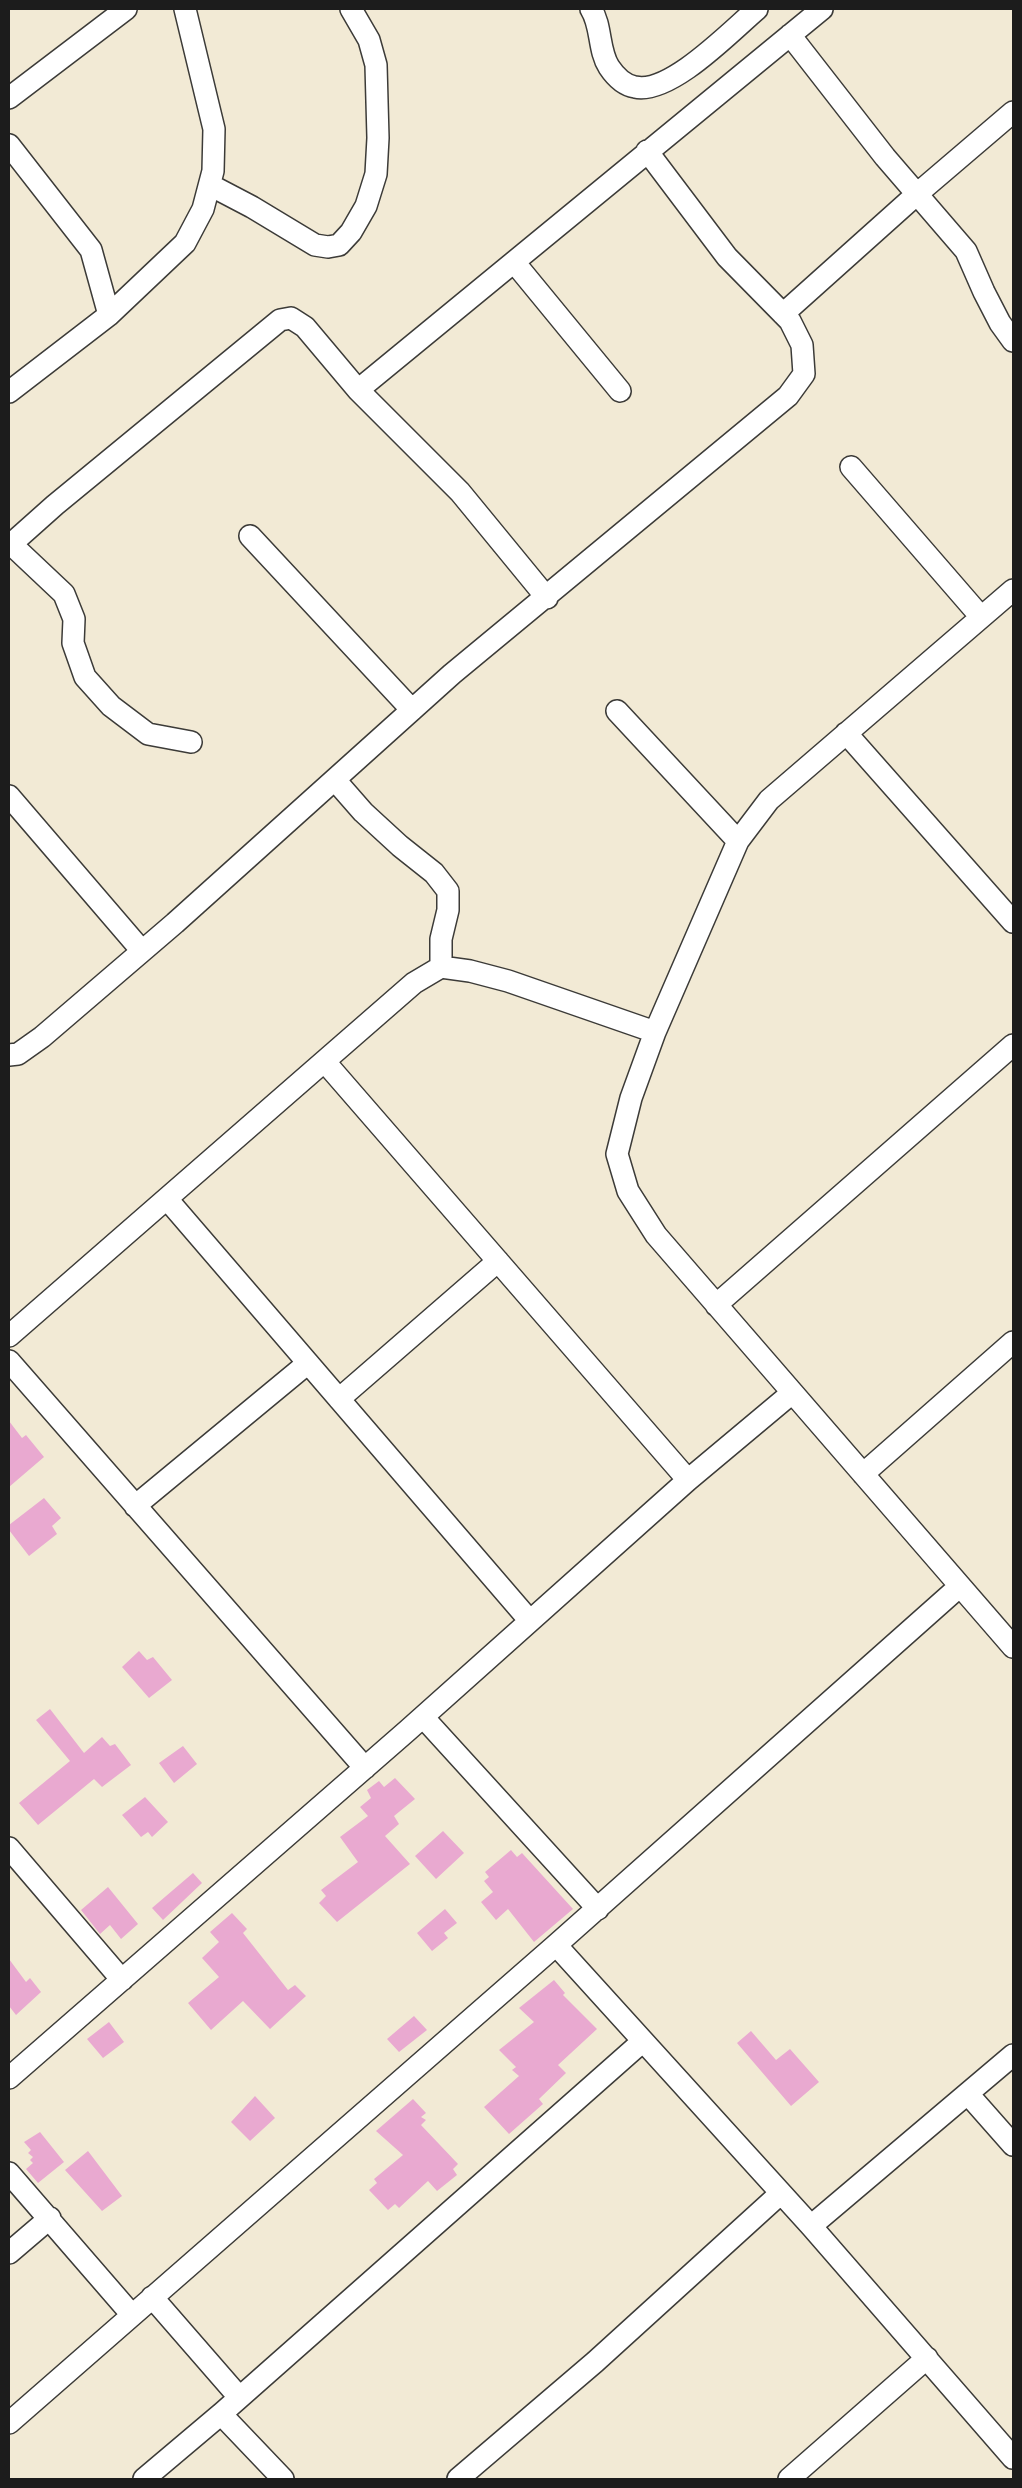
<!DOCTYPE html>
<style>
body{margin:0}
#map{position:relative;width:1022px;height:2488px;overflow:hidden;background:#f2ead5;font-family:Pangolin,sans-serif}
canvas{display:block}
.frame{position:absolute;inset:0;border:10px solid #1c1c1c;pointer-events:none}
</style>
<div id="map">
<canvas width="1022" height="2488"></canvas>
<div class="frame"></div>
</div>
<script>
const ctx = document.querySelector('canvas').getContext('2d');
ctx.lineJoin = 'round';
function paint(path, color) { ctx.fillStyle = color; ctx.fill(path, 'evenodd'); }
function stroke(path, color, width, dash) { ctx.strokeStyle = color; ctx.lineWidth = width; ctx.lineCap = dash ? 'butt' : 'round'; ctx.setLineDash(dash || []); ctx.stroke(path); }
paint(new Path2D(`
 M 9,1421 L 22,1438 L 26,1435 L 44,1457 L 9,1487 Z
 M 44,1498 L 61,1518 L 52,1526 L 57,1534 L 29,1556 L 9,1530 L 9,1525 Z
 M 139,1651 L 147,1660 L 153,1657 L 172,1680 L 149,1698 L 122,1667 Z
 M 50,1709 L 84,1753 L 102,1737 L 110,1746 L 115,1744 L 131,1765 L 102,1787 L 94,1779 L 38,1825 L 19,1803 L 70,1761 L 36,1720 Z
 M 183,1746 L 197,1764 L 174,1783 L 159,1763 Z
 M 395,1778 L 415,1799 L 394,1816 L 399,1824 L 385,1836 L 410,1864 L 337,1922 L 319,1903 L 326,1896 L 321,1890 L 358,1862 L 340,1837 L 368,1816 L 360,1807 L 371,1798 L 367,1790 L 379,1781 L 384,1787 Z
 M 145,1797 L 168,1822 L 152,1837 L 148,1832 L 141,1837 L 122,1815 Z
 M 443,1831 L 464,1853 L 436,1879 L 415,1856 Z
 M 511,1850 L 517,1857 L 522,1853 L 573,1909 L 534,1942 L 508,1909 L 496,1920 L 481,1902 L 493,1892 L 484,1881 L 489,1877 L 485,1872 Z
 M 193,1873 L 202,1883 L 163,1920 L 152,1908 Z
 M 108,1887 L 138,1924 L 121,1939 L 110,1925 L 100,1934 L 81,1910 Z
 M 445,1909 L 457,1923 L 444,1933 L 448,1938 L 432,1951 L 417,1933 Z
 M 232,1913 L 247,1929 L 243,1933 L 288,1990 L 295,1985 L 306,1996 L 270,2029 L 243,2001 L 211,2030 L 188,2003 L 219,1977 L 202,1958 L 219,1942 L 210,1932 Z
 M 9,1959 L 26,1982 L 30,1978 L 41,1992 L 16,2015 L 9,2006 Z
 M 554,1980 L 565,1993 L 563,1995 L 597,2029 L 558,2065 L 566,2073 L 539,2099 L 543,2104 L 509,2134 L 484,2107 L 519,2076 L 512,2070 L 516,2067 L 499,2050 L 534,2022 L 519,2008 Z
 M 414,2016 L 427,2030 L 399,2052 L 387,2039 Z
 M 109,2022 L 124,2042 L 103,2058 L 87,2039 Z
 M 751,2031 L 776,2060 L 790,2049 L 819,2082 L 791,2106 L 737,2043 Z
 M 255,2096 L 275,2118 L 250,2141 L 231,2122 Z
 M 413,2099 L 426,2113 L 421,2117 L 426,2120 L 421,2125 L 458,2164 L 453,2169 L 457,2175 L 437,2191 L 428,2181 L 399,2208 L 395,2204 L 388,2210 L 369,2190 L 377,2183 L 374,2179 L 403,2155 L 376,2131 Z
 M 40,2132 L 64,2162 L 38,2183 L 26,2169 L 33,2163 L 30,2160 L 33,2157 L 28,2153 L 31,2150 L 24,2142 Z
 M 88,2151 L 122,2196 L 102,2211 L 65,2170 Z`), '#e9a9d0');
const minor = new Path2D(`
 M 591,9 C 602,26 598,50 609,67 C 615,76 623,85 635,87 C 670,95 731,31 757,9
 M 790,35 L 885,157 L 966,251 L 984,292 L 1000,323 L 1013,341
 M 9,98 L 126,9
 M 9,145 L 91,250 L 109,315
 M 210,185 L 252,207 L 315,245 L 328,247 L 339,245 L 351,232 L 366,206 L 376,174 L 378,138 L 376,65 L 369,40 L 351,9
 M 514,262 L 620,391
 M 783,314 L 917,194 L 1013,112
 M 358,390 L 822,9
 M 9,392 L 109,315 L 185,243 L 203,209 L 213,171 L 214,129 L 185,9
 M 851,467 L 981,617
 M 250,536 L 412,710
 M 11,544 L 64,594 L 74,619 L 73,643 L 85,677 L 111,706 L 148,734 L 191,742
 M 9,546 L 55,505 L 280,320 L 291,318 L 305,327 L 358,390 L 460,492 L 547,598
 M 1013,590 L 769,800 L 738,841 L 655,1032 L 631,1098 L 617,1154 L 628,1191 L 656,1235 L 1013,1647
 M 617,711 L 738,841
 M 846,733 L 1013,922
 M 335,780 L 363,812 L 400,846 L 434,873 L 448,891 L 448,910 L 441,939 L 441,967
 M 9,796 L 142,951
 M 9,1055 L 18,1054 L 42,1037 L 175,923 L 452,674 L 788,396 L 804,374 L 802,345 L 790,321 L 727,257 L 647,151
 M 325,1062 L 688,1480
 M 167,1199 L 530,1621
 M 716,1305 L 1013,1045
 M 9,1336 L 414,983 L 441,967 L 470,971 L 508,981 L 655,1032
 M 9,1361 L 365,1768
 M 339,1399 L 498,1261
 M 863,1474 L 1013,1342
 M 135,1506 L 308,1363
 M 423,1717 L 598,1909
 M 9,1848 L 122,1980
 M 556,1945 L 811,2226 L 1013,2458
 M 9,2078 L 407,1731 L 688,1480 L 792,1393
 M 968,2094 L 1013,2145
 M 9,2173 L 132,2315
 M 811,2226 L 1013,2055
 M 9,2253 L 50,2218
 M 152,2297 L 239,2397
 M 221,2414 L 283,2479
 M 9,2423 L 556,1945 L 960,1586
 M 144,2479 L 221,2414 L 643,2041
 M 458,2479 L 595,2362 L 781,2193
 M 789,2479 L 927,2358`);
stroke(minor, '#3c3b38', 24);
stroke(minor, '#fff', 21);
</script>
